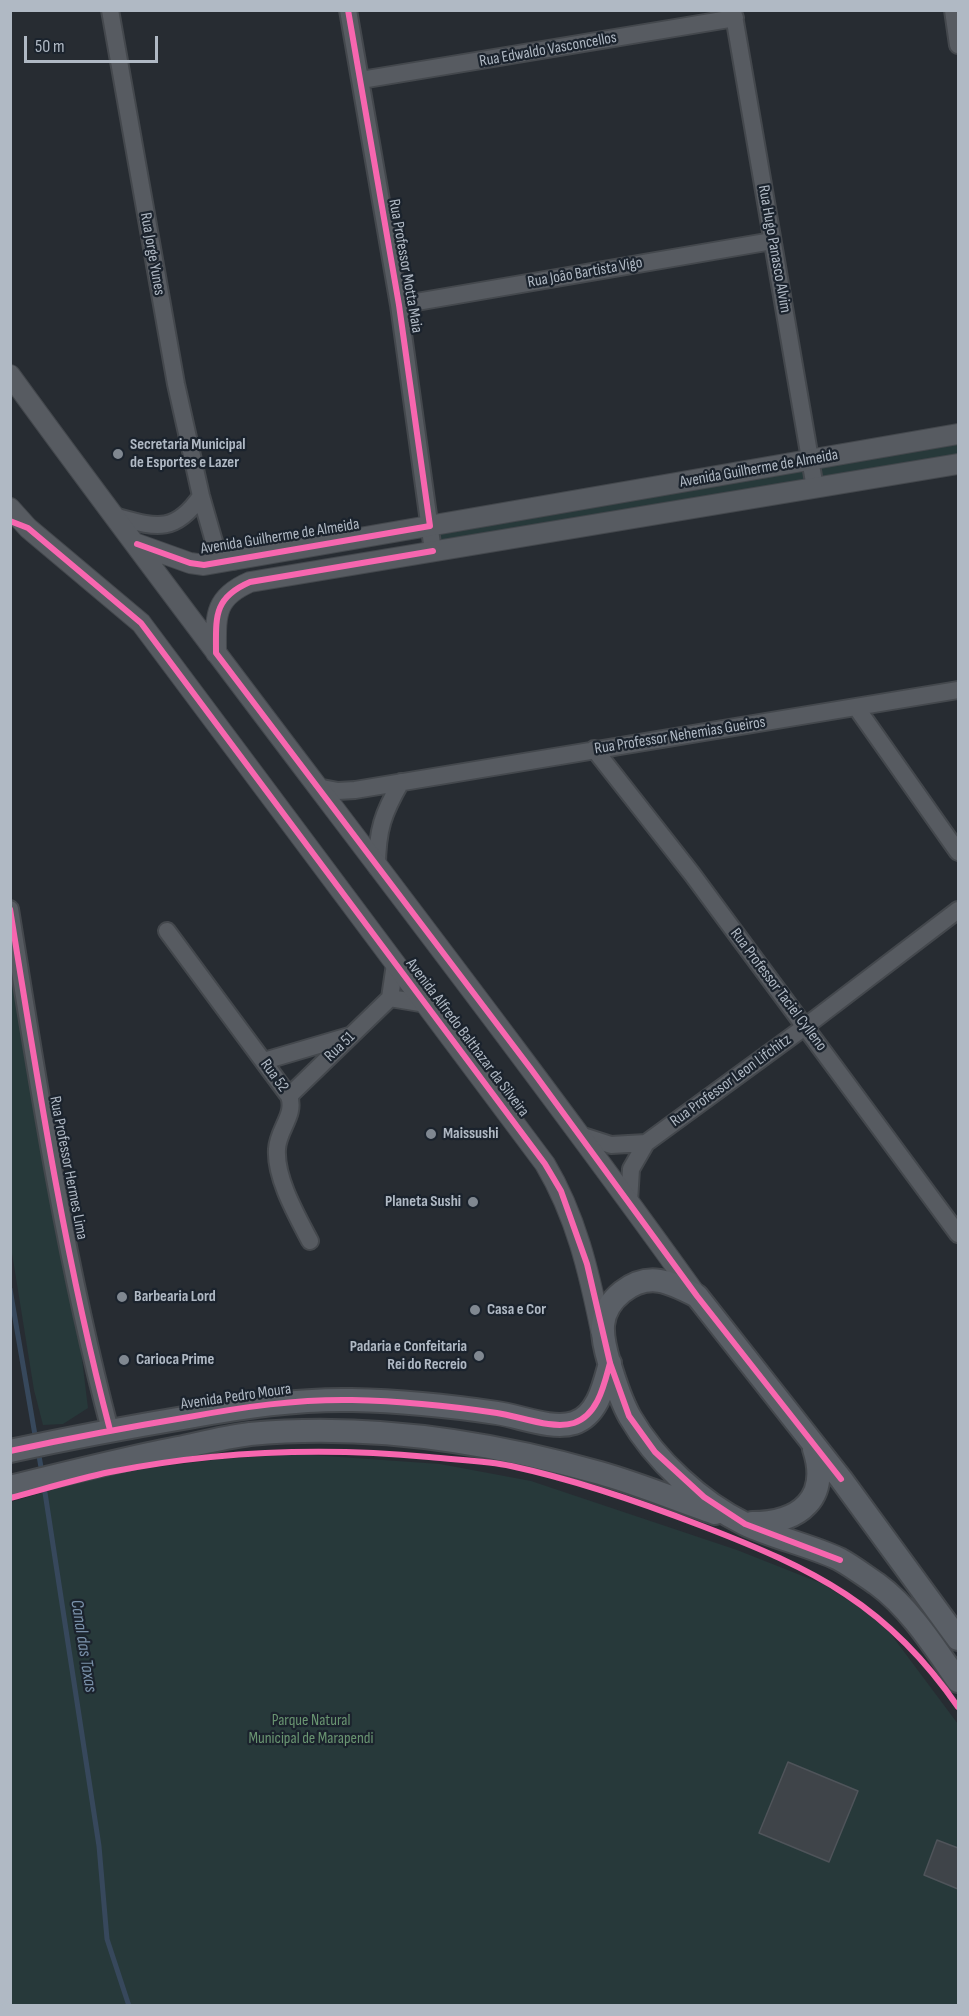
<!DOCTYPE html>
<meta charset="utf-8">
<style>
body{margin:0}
#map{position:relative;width:969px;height:2016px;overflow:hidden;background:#272c32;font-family:"Sofia Sans Condensed",sans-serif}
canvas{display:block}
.frame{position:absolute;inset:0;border:12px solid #b0b9c4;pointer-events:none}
.scale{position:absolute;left:24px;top:36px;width:134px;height:27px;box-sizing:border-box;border:3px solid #b0b9c4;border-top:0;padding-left:8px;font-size:18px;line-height:21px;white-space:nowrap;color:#b0b9c4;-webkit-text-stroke:4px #1b232d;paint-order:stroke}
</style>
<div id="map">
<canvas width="969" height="2016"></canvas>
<div class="frame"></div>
<div class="scale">50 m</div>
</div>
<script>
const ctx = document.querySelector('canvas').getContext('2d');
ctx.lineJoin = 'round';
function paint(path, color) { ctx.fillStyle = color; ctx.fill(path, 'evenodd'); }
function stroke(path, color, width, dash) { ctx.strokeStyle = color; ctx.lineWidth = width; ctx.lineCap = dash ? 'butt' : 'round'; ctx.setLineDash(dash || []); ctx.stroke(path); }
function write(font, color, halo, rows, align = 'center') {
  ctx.font = font + ' "Sofia Sans Condensed",sans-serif'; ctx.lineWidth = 4.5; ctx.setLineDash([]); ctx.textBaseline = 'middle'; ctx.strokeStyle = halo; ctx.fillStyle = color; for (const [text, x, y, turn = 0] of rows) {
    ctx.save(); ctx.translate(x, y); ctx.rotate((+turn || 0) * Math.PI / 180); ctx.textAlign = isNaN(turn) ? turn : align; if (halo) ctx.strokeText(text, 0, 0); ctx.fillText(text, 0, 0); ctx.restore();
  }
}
paint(new Path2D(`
 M 958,434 L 958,464 L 433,551 L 430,526 Z
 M 10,966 L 76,1310 L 88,1408 L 63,1424 L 43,1425 L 34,1390 L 11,1247 Z
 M 297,1454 L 440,1464 L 531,1481 L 737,1550 L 823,1584 L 864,1610 L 890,1633 L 958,1724 L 958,2005 L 11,2006 L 11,1502 L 110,1473 L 221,1459 Z`), '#27393a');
stroke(new Path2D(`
 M 10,1289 L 36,1441
 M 38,1450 L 42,1473
 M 44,1486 L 99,1846 L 107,1939 L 129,2006`), '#37485c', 5);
const building = new Path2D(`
 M 788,1762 L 858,1791 L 829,1862 L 759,1833 Z
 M 937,1840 L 958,1848 L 958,1889 L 924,1875 Z`);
paint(building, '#3f4449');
stroke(building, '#4f545a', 1.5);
const minor = new Path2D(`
 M 110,10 L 176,384 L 201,496 L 215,545 L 233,561
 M 348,10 L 399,305 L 433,551
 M 733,10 L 815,488
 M 953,10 L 958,45
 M 361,80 L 735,18
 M 399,305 L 772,241
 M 114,516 C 155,527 174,535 201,496
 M 856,707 L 958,852
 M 594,749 L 692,874 L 958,1234
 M 317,787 L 338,791 L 355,790 L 958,690
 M 377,867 C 377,830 383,813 401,782
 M 10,909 C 38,1084 65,1259 110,1430
 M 167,931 L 289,1096 C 296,1115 278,1129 277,1149 C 275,1178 297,1216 310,1241
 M 390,998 L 426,1004
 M 264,1061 L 349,1036
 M 289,1096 L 390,998 L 395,964
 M 580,1135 L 611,1145 L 646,1143
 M 629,1202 L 631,1169 L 646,1143 L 806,1026 L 958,910`);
const tertiary = new Path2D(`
 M 10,375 C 235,685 474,985 697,1296
 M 10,508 L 28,528 L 141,623 L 545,1164 C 576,1216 589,1272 601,1331
 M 137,544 L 190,563 L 204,565 L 958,434
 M 216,653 C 216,617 213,598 250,582 L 958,464`);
const secondary = new Path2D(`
 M 10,1451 C 70,1438 129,1427 189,1417 C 243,1407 297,1399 352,1400 C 400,1401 450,1406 497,1413 C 519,1416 552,1430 574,1423 C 598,1415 604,1385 610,1363
 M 10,1487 C 66,1473 122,1459 178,1448 C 202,1443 226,1437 250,1434 C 367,1423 487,1441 600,1473 C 639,1484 677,1500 715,1513
 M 752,1523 C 800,1523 830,1498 814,1449
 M 958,1639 L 841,1479 L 697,1296 C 670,1282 649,1271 622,1292 C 597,1312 601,1335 609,1362 C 614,1379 621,1401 630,1417 C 655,1460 700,1502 745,1524 C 775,1538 809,1545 839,1559 C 852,1566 865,1576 877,1584 C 910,1608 935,1648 958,1681`);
stroke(minor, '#44484d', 20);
stroke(tertiary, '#44484d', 22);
stroke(secondary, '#44484d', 26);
stroke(minor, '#575b61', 16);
stroke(tertiary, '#575b61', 20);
stroke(secondary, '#5a5f66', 22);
stroke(new Path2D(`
 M 10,521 L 28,528 L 141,623 L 545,1164 L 561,1191 L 587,1264 L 610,1363 L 629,1416 L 655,1452 L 704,1497 L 745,1524 L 840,1560
 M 137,544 L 190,563 L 204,565 L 430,526 L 399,305 L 348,10
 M 433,551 L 250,582 C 213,598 216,617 216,653 L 531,1069 L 697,1296 L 841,1479
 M 10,909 C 38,1084 65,1259 110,1430
 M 10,1451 C 70,1438 129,1427 189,1417 C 243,1407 297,1399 352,1400 C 400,1401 450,1406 497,1413 C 519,1416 552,1430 574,1423 C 598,1415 604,1385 610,1363
 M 10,1498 C 44,1489 77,1479 110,1472 C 215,1451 323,1447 429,1457 C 455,1460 485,1460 511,1466 C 576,1480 640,1502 702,1526 C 814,1569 888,1605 958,1707`), '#f766af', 6);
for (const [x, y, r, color] of [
 [118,454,6,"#808891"],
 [431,1134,6,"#808891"],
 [473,1202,6,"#808891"],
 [122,1297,6,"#808891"],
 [475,1310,6,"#808891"],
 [479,1356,6,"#808891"],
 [124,1360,6,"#808891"]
]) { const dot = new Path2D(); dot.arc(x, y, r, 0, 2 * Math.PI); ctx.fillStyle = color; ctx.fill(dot); stroke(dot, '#1b232d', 2); }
write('16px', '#b0b9c4', '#1b232d', [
 ["Rua Edwaldo Vasconcellos",548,50,-10],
 ["Rua Hugo Panasco Alvim",774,249,80],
 ["Rua Jorge Yunes",152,254,80],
 ["Rua Professor Motta Maia",405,266,80],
 ["Rua João Bartista Vigo",585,273,-10],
 ["Avenida Guilherme de Almeida",759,469,-10],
 ["Avenida Guilherme de Almeida",280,537,-9],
 ["Rua Professor Nehemias Gueiros",680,736,-9],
 ["Rua Professor Taciel Cylleno",778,990,53],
 ["Avenida Alfredo Balthazar da Silveira",467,1038,53],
 ["Rua 51",340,1047,-44],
 ["Rua 52",274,1076,54],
 ["Rua Professor Leon Lifchitz",731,1081,-36],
 ["Rua Professor Hermes Lima",68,1168,79],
 ["Avenida Pedro Moura",236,1397,-8]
]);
write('bold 16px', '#b0b9c4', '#1b232d', [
 ["Secretaria Municipal",130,445],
 ["de Esportes e Lazer",130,463],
 ["Maissushi",443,1134],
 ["Planeta Sushi",461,1202,"right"],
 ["Barbearia Lord",134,1297],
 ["Casa e Cor",487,1310],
 ["Padaria e Confeitaria",467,1347,"right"],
 ["Rei do Recreio",467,1365,"right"],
 ["Carioca Prime",136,1360]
], 'left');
write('16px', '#699471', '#1b232d', [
 ["Parque Natural",311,1721],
 ["Municipal de Marapendi",311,1739]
]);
write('italic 18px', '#7a91aa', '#1b232d', [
 ["Canal das Taxas",83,1646,81]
]);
</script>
